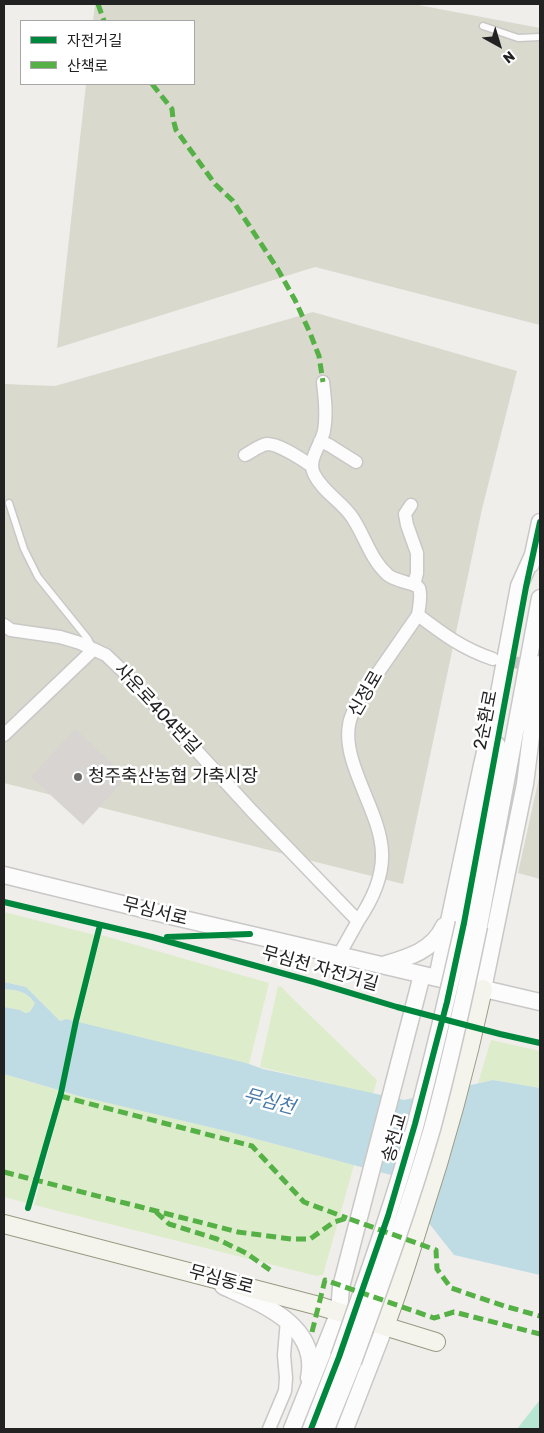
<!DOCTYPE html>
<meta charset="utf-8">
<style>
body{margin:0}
#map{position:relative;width:544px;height:1433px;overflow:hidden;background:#f0eeeb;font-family:Rubik,"Noto Sans KR",sans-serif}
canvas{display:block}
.frame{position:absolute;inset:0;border:5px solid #222;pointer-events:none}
.legend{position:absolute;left:20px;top:20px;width:175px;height:65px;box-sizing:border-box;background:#fff;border:1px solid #a7a7a7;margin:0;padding:6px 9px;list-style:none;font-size:15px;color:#222}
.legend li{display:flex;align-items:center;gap:10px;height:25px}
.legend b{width:25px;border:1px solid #a7a7a7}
.north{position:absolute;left:474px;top:20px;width:50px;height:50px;-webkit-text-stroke:4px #fff;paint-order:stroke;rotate:141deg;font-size:14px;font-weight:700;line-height:20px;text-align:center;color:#222}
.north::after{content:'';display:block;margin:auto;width:18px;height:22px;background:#222;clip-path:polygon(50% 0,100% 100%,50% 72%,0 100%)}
</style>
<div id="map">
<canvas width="544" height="1433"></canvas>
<div class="frame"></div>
<ul class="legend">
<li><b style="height:6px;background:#00873e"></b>자전거길</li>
<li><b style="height:6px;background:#55b145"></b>산책로</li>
</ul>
<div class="north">N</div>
</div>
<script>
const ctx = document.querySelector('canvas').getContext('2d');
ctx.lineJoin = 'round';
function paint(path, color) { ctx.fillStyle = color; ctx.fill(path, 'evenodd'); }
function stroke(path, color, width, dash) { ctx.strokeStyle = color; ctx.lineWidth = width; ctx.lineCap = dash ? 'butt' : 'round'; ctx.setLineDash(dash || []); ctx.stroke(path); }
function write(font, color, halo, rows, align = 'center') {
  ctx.font = font + ' Rubik,"Noto Sans KR",sans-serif'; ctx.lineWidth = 5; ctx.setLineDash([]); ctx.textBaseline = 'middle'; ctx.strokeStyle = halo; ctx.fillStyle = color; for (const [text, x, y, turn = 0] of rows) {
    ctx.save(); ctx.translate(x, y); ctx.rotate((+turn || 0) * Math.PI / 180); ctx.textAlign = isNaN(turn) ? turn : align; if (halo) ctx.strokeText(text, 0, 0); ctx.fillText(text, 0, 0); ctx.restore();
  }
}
paint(new Path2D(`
 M 95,4 L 413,4 L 540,28 L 540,325 L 315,267 L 57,348 L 86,84 L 194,84 L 194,21 L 93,21 Z
 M 313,312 L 517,371 L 482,509 L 403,884 L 4,783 L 4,384 L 55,386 Z
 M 540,773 L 540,879 L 518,873 Z`), '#d9d9cd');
paint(new Path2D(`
 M 4,912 L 95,935 L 73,1021 L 66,1019 L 60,1021 L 26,987 L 4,982 Z
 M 101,935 L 269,983 L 249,1064 L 79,1023 Z
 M 278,986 L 282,987 L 287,993 L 377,1080 L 373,1094 L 260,1067 Z
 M 4,989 C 18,990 26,991 35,1003 L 30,1012 L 25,1013 L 20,1010 L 4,1007 Z
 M 491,1040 L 540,1051 L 540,1088 L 493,1080 L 478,1083 Z
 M 4,1074 L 58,1090 L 27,1203 L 4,1197 Z
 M 64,1092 L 230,1132 L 354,1165 L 323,1275 L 317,1276 L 34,1205 Z`), '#ddeccb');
paint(new Path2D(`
 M 539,1401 L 540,1402 L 540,1429 L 517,1429 Z`), '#b7e6d2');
paint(new Path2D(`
 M 4,982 L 26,987 L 60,1021 L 66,1019 L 246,1063 L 263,1069 L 404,1100 L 493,1080 L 540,1088 L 540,1275 L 454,1255 L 391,1175 L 230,1132 L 79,1096 L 4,1074 L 4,1007 L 20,1010 L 25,1013 L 30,1012 L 35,1003 C 26,991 18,990 4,989 Z`), '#bfdbe3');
paint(new Path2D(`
 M 75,729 L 127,777 L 83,825 L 31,777 Z`), '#d7d4d2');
stroke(new Path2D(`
 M 496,659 L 535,666`), '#c7c5c3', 12, [12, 6]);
const service = new Path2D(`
 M 483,26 L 518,38 L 540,37
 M 9,503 L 24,549 L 38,577 L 88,639 L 92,647`);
const minor = new Path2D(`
 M 323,382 C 325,398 327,415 324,431 C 321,445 307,460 314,474 C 323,492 341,501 352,517 C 365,536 370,559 388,575 C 394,581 416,583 419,588 C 422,595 419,607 418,615
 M 320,441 L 329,445 L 356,462
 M 245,455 C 251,452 260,445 267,444 C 280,444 301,459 312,466
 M 411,505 L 405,514 L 407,525 L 417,553 L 417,573 L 414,585
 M 4,625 L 11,630 L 60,637 L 80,643 L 106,655 L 129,677 L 252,811 L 358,921 L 339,955
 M 4,735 L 93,650
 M 358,921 C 371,902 383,877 382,853 C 381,812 342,764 349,725 C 350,716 355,708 359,700 L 418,615 C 443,634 463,649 493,659
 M 269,1429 L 285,1391 L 286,1378 L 284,1355 L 287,1320`);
const tertiary = new Path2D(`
 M 531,564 L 540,522
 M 4,875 L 175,917 L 540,1002
 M 464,923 L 497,745
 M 479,926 L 540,598
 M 383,965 C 407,958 433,951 444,926
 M 437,978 L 482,765 L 499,693 L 519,586 L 533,555
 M 483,989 L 525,784 L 540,664
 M 223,1286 C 260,1303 320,1325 309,1378
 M 292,1429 L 339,1312 L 341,1287 L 422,975
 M 311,1429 L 339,1357
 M 326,1429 L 353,1362
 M 345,1429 L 385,1326`);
const secondary = new Path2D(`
 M 4,1224 L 319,1306 L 436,1342
 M 385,1326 C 398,1292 409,1257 420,1221 C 445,1145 466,1068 483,989`);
stroke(service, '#c9c8c7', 9);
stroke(minor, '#c9c8c7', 15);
stroke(tertiary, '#c9c8c7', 19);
stroke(secondary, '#999a82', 20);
stroke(service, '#fdfcfc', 6);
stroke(minor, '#fdfcfc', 12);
stroke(tertiary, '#fdfcfc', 16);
stroke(secondary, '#f4f4ed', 18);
const tertiaryBridge = new Path2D(`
 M 339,1357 C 366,1280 394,1202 416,1123 C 433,1057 449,990 464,923
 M 353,1362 C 381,1285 409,1208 432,1129 C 450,1062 465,994 479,926`);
stroke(tertiaryBridge, '#c9c8c7', 19, []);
stroke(tertiaryBridge, '#fdfcfc', 16);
stroke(new Path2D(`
 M 98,4 L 104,21
 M 152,84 L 172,109 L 173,119 L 176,130 L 215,184 L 233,201 L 277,268 L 295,300 L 310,333 L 319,356 L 323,382
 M 60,1096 L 252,1146 L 304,1202 L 347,1218
 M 4,1172 L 238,1232 L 291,1239 L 310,1239 L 334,1222 L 347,1218 L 436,1250 L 437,1269 L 451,1288 L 504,1306 L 540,1316
 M 156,1212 L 169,1224 L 217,1239 L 246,1253 L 270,1270
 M 312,1332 L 325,1280 L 434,1318 L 454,1312 L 540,1334`), '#55b145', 5, [10, 5]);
stroke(new Path2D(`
 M 4,902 L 152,937 L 314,982 L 397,1007 L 500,1034 L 540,1043
 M 167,937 L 250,934
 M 28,1208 L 61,1093 L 76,1021 L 100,925
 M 311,1429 L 339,1357 L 388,1216 L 415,1124 L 447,1002 L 464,923 L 526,587 L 540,522`), '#00873e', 6);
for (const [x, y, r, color] of [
 [78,777,5,"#6a6968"]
]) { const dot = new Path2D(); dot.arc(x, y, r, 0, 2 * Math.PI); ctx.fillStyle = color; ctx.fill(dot); stroke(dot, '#fff', 2); }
write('18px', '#222', '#fff', [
 ["신정로",366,694,-60],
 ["사운로404번길",157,709,47],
 ["2순환로",486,720,-79],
 ["무심서로",155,912,14],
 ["무심천 자전거길",320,969,16],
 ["송천교",395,1138,-74],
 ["무심동로",221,1280,15]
]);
write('18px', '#222', '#fff', [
 ["청주축산농협 가축시장",88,777]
], 'left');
write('italic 19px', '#4a7aab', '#fff', [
 ["무심천",269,1102,15]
]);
</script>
